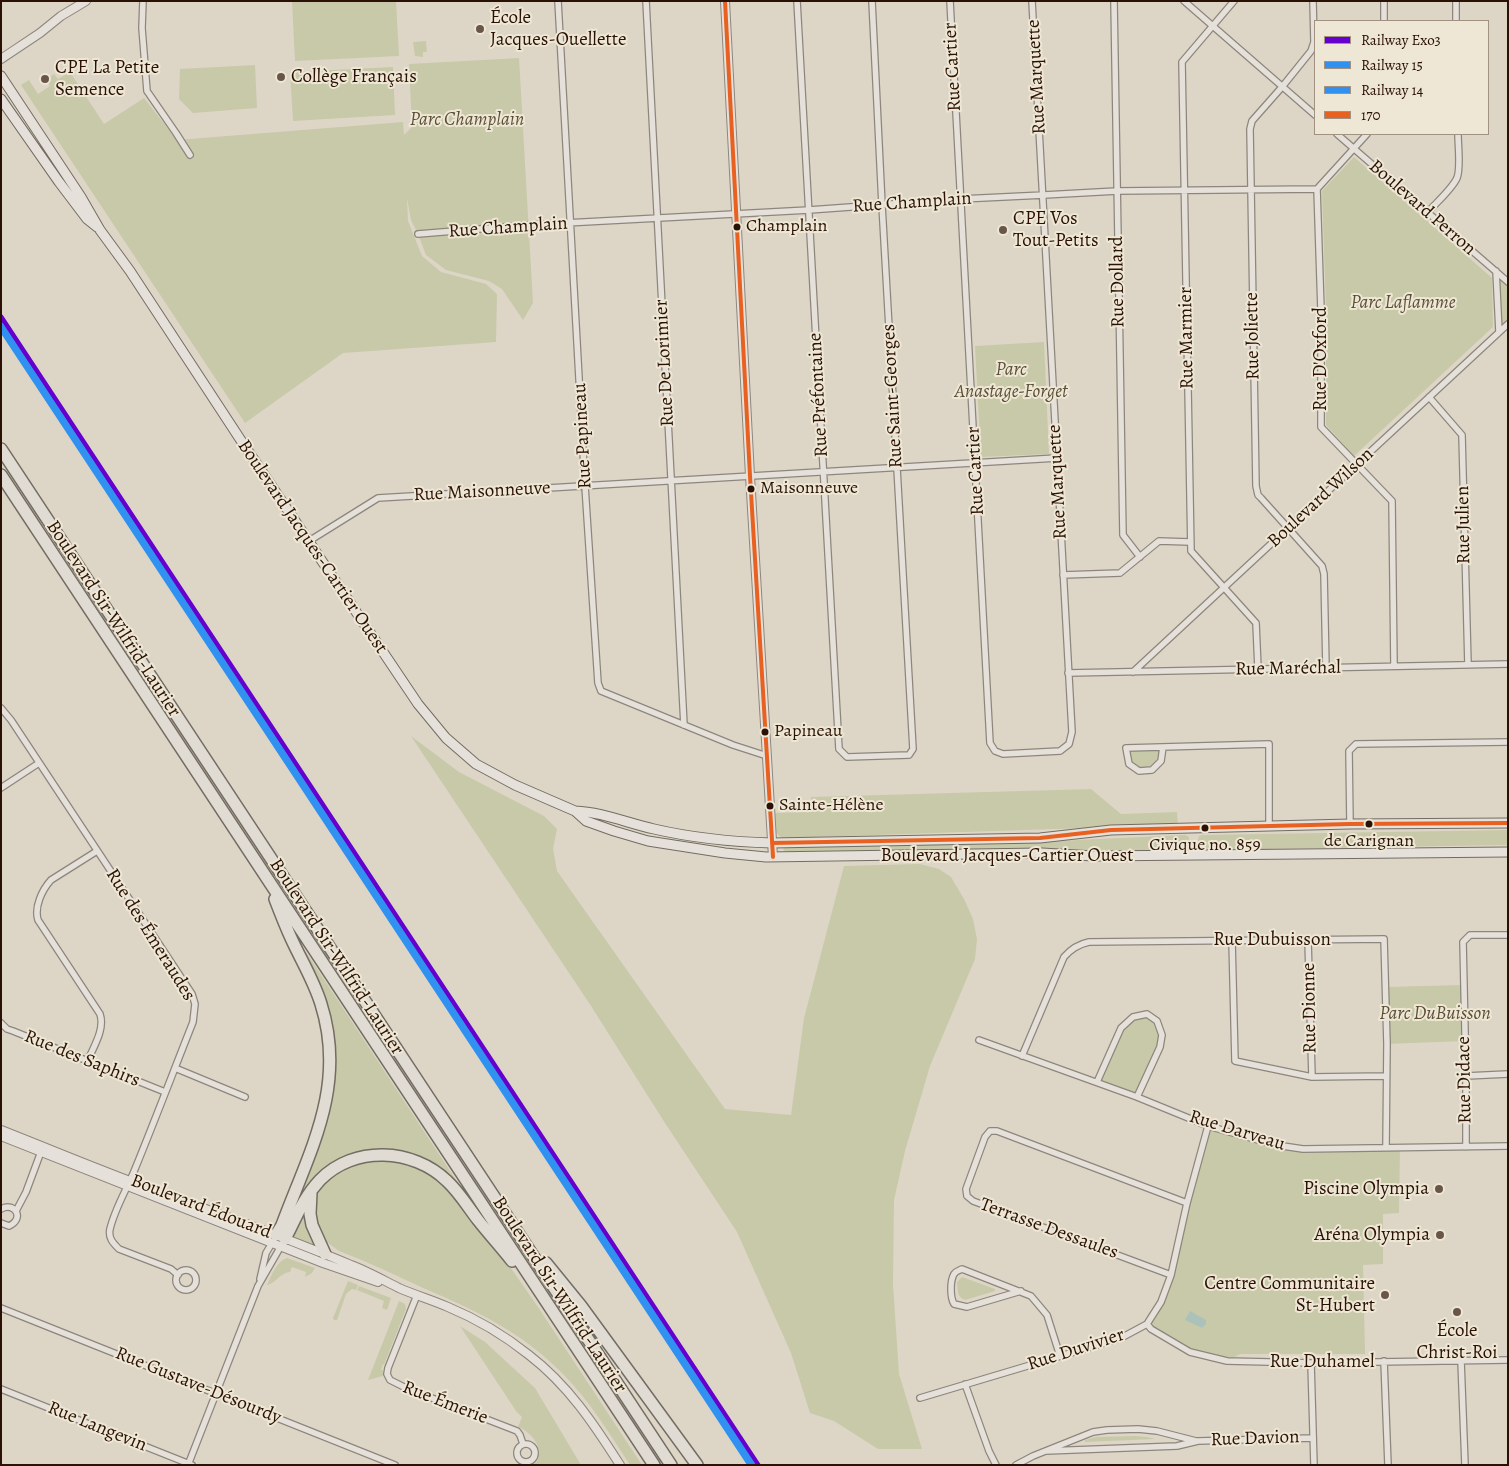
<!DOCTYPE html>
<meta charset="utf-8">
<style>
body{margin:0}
#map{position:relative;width:1509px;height:1466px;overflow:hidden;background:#ddd6c7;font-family:Alegreya,serif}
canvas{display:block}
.frame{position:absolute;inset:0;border:2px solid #2a1103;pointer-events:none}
.legend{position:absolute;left:1314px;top:20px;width:175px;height:115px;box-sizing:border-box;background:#eee7d5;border:1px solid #a09181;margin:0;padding:6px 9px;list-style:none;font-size:15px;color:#2a1103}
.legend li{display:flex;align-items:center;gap:10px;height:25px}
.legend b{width:25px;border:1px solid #a09181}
</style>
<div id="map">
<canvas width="1509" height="1466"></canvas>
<div class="frame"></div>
<ul class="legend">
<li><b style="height:6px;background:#60c"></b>Railway Exo3</li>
<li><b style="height:6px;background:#3091f0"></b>Railway 15</li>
<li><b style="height:6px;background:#3091f0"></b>Railway 14</li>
<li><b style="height:6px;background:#e86120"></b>170</li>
</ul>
</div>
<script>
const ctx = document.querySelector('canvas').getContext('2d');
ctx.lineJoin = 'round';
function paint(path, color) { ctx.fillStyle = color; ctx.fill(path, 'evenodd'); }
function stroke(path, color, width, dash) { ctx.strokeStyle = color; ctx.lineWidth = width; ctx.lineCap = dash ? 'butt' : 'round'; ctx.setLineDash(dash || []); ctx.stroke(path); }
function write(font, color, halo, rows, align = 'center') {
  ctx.font = font + ' Alegreya,serif'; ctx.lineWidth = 4; ctx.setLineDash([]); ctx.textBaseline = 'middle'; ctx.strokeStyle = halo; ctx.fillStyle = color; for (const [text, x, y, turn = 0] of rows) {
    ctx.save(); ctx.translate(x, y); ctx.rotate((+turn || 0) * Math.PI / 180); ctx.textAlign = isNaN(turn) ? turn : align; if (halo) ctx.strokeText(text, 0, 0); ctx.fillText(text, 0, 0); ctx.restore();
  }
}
paint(new Path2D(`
 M 292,1 L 396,1 L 399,56 L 295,61 Z
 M 426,41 L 427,52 L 423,52 L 423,57 L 415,56 L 413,42 Z
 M 519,58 L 533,303 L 523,320 L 502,289 L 489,281 L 446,270 L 426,255 L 418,234 L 411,220 L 407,198 L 408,221 L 422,256 L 441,272 L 486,284 L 497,294 L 496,342 L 343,353 L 245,423 L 21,85 L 29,80 L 38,94 L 50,86 L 46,80 L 54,74 L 58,79 L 70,72 L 104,124 L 144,98 L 177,140 L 403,122 L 404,135 L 412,127 L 409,64 Z
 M 255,65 L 257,108 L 193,113 L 179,99 L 180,69 Z
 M 393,67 L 395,115 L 293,121 L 290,72 Z
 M 1354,157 L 1492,278 L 1493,327 L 1354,456 L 1326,425 L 1326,310 L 1322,191 Z
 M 1496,271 L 1508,282 L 1508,324 L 1499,332 Z
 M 1044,342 L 1049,454 L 981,457 L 975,346 Z
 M 411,736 L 459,772 L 544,816 L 557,829 L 553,849 L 557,871 L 725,1109 L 791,1115 L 804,1018 L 844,866 L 920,864 L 939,869 L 951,877 L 964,899 L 973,919 L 977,939 L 975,959 L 930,1066 L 905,1151 L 894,1200 L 893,1284 L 899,1374 L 922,1449 L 878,1449 L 834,1421 L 810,1413 L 791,1353 L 737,1232 L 665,1123 L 591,1006 Z
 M 1160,750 C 1156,763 1154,767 1140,768 L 1132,762 L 1129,751 Z
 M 1091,789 L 1121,814 L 1177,812 L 1178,825 L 783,838 C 773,834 775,823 774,813 L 812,812 L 811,797 Z
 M 1508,830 L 1508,845 L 1203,850 L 1199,850 C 1197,845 1198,840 1199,836 L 1202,835 Z
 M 1185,835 L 1189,837 L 1189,848 L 1186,851 L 1098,853 L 1050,850 L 786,852 L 783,849 L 784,847 L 1036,842 Z
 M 306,952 L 456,1180 L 453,1183 L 425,1162 L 353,1156 L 299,1201 L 296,1200 L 333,1070 L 303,955 Z
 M 1463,985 L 1464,1041 L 1387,1044 L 1385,987 Z
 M 1147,1014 L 1157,1021 L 1162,1035 L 1137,1097 L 1097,1082 L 1121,1028 L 1133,1017 Z
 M 1208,1126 L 1303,1149 L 1400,1148 L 1399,1213 L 1383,1214 L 1383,1264 L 1363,1265 L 1365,1354 L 1240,1354 L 1227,1361 L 1200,1355 L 1147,1324 L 1161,1302 Z
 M 393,1160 L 423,1169 L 443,1183 L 497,1248 L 538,1307 L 642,1465 L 630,1465 C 609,1433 589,1400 562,1373 C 520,1331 477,1311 423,1288 C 395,1275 368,1262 339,1251 L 324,1240 L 315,1223 L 316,1196 L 319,1190 L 323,1184 L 336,1172 L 364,1161 Z
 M 304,1209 L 316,1245 L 296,1238 L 293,1235 Z
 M 287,1258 L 315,1268 L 312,1273 L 305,1277 L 306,1272 L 292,1267 L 290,1272 C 280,1273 276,1283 267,1285 C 272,1274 276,1262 287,1258 Z
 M 962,1277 L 995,1289 L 995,1291 L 965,1300 C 956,1296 958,1290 957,1282 Z
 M 348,1281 L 358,1285 L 356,1290 L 352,1289 L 346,1294 L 337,1320 L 334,1320 L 333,1318 Z
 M 359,1286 L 391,1298 L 387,1310 L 382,1308 L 384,1301 L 357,1290 Z
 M 399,1301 L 405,1304 L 406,1309 L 384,1365 L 383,1364 L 381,1370 L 383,1370 L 383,1376 L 368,1380 Z
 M 460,1326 L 485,1342 L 535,1388 L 581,1465 L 533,1465 C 548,1452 532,1432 518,1427 L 522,1417 L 516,1411 Z
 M 1135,1436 L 1147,1437 L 1155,1439 L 1085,1442 L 1085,1440 L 1096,1437 Z`), '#c8c9a9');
paint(new Path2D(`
 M 1190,1311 L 1206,1320 L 1206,1324 L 1202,1328 L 1185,1320 Z`), '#abc2ba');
const minor = new Path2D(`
 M 143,1 L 142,28 L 147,91 L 176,133 L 190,155
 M 558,1 L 585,486 L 598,683 L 601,691 L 733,745 L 767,756
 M 646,1 L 684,725
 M 797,1 L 839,749 L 847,757 L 909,755 L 913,749 L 882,205 L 872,1
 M 950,1 L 990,743 L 995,751 L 1003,754 L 1060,751 L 1069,744 L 1072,732 L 1032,1
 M 1114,1 L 1123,535 L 1140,557
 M 1184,1 L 1315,115
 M 1234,1 L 1182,62 L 1191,551 L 1256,623 L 1258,669
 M 1313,1 L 1314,42 L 1311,51 L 1282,87 L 1252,121 L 1250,129 L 1256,486 L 1258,495 L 1261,498 L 1322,566 L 1324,574 L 1326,668
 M 1384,1 L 1384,21
 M 1456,1 L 1456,21
 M 1337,134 L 1508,282
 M 1367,134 L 1317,189 L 1321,310 L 1321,427 L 1392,501 L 1394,666
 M 1428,212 C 1436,203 1452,189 1457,178 C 1461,168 1458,146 1458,134
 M 418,234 L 528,225 L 809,210 L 961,199 L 1044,195 L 1117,191 L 1317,189
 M 1496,271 L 1499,332
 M 1429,397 L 1462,435 L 1468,665
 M 309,541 L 378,498 L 1057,458
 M 1063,575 L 1120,573 L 1159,541 L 1190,542
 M 1133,672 L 1508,324
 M 1068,673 L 1508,664
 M 1,708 L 11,720 L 192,994 L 195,1004 L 193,1022 C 174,1070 155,1120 135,1169 C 127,1189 115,1208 110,1229 C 108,1238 113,1243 119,1249 L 171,1269 L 178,1275
 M 1163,747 L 1161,761 L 1152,770 L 1139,771 L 1129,764 L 1126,748 L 1269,744 L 1269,826
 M 1,788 L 39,763
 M 1350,824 L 1349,751 L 1356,744 L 1508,742
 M 1232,940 L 1235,1061 L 1312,1077 L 1386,1076
 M 1308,940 L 1312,1077
 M 1,1023 L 7,1029 L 13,1031 L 165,1092
 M 979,1040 L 1137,1097 L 1208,1126 L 1276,1145 L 1303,1149 L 1508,1146
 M 1022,1056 L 1064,957 C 1071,949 1079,944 1089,942 L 1384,939 L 1387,1044 L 1386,1148
 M 88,1060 C 94,1046 105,1029 100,1014 L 38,920 C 34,907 42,890 51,880 L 97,851
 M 175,1068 L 245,1097
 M 1466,1076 L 1508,1074
 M 1097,1082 L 1121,1028 L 1133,1017 L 1147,1014 L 1157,1021 L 1162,1035 L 1160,1047 L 1137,1097
 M 1466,1147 L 1466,1076 L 1463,942 L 1470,935 L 1508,935
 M 1,1209 C 15,1201 25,1219 9,1226 L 1,1223
 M 16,1211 L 26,1192 L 42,1149
 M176 1280a10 10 0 1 1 20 0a10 10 0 1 1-20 0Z
 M 1171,1275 L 973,1201 L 967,1196 L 966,1189 L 985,1137 L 990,1131 L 997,1131 L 1187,1203
 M 260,1279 L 266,1253 L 272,1243
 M 1021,1291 L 967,1307 L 954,1304 C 950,1297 950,1281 954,1274 C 956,1271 958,1271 962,1269 L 1031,1296 L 1047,1315 L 1060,1356
 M 417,1295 L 388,1368 L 387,1374 L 390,1380 L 406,1388 L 517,1431 L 520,1435 L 523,1444
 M 1,1308 L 395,1465
 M 1147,1324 L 1151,1329 L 1190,1352 L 1227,1361 L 1311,1363 L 1508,1360
 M 1384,1361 L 1388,1465
 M 1461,1361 L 1465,1465
 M 1311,1363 L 1314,1465
 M 965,1384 L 989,1451 L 996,1465
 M 1,1389 L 192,1465
 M 920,1398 L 1121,1338 L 1147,1324 L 1161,1302 L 1171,1275 L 1187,1203 L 1208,1126
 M517 1453a9 9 0 1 1 18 0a9 9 0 1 1-18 0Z
 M 1046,1451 L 1177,1446 L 1198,1441 L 1313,1438
 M 188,1465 L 258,1286 L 281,1246
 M 1016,1465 L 1033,1456 L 1093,1432 L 1107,1430 L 1138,1429 L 1157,1431 L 1196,1441`);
const tertiary = new Path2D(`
 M 725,1 L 750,476 L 773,857
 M 1,59 L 40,33 L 61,16 L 86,1
 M 1,1130 C 57,1152 114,1176 170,1196 C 231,1218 292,1240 351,1265 C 367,1271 383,1280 399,1288 C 415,1295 432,1300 448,1307 C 477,1319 504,1335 529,1355 C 568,1385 594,1424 620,1465
 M 1,1136 L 323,1263 L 378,1282`);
const secondary = new Path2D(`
 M 1,76 L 81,197 L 100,230 L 130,271 L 240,439 L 418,704 L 446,738 L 476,764 L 515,785 L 575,811 L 586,821 L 614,831 L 648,841 L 725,853 L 766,857 L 1042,853 L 1094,856 L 1508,852
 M 1,99 L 59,182 L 87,219 L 97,227
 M 575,811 C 602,812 627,823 654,829 C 693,838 732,842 772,843 L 1040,838 L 1111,830 L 1350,824 L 1508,823`);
const motorway = new Path2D(`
 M 1,449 L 671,1465
 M 1,475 L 654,1465
 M 275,899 C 280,912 285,925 291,938 C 301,960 314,981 321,1004 C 347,1086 310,1150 282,1225 L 276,1235
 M 311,1193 L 310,1214 L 312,1225 L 325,1254
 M 285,1239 C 296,1218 303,1198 320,1180 C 354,1145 413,1148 447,1181 C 459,1192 468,1207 478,1220 C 489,1234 501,1247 512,1261
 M 546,1263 L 581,1306 L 697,1465`);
stroke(minor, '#8d867c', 8);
stroke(tertiary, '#8d867c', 10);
stroke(secondary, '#736c62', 11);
stroke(motorway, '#736c62', 14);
stroke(minor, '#e5e1da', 5.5);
stroke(tertiary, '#e5e1da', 8);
stroke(secondary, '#e5e1da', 9);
stroke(motorway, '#e0dcd4', 11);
stroke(new Path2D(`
 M 725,1 L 750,476 L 773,857
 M 772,843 L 1040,838 L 1111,830 L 1350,824 L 1508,823`), '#e86120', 4);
stroke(new Path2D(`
 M 1,317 L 758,1465`), '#60c', 5);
stroke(new Path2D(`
 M 1,329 L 750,1465`), '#3091f0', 5);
stroke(new Path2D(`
 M 1,325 L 753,1465`), '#3091f0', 5);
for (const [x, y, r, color] of [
 [480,29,5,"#695648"],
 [281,77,5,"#695648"],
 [45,79,5,"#695648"],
 [737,227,4.5,"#2a1103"],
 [1003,230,5,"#695648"],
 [751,489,4.5,"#2a1103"],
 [765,732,4.5,"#2a1103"],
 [770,806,4.5,"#2a1103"],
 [1369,824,4.5,"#2a1103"],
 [1205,828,4.5,"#2a1103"],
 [1439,1189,5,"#695648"],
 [1440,1235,5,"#695648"],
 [1385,1295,5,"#695648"],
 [1457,1312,5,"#695648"]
]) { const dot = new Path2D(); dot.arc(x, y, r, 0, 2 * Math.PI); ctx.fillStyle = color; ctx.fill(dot); stroke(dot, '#eee7d5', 2); }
write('18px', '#2a1103', '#eee7d5', [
 ["Champlain",746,227],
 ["Maisonneuve",760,489],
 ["Papineau",774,732],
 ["Sainte-Hélène",779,806],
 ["de Carignan",1369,842,"center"],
 ["Civique no. 859",1205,846,"center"]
], 'left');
write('19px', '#2a1103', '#eee7d5', [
 ["École",490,18],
 ["Jacques-Ouellette",490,40],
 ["CPE La Petite",55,68],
 ["Semence",55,90],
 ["Collège Français",291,77],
 ["CPE Vos",1013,219],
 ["Tout-Petits",1013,241],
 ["Piscine Olympia",1429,1189,"right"],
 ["Aréna Olympia",1430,1235,"right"],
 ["Centre Communitaire",1375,1284,"right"],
 ["St-Hubert",1375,1306,"right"],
 ["École",1457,1331,"center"],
 ["Christ-Roi",1457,1353,"center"]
], 'left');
write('19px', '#2a1103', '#eee7d5', [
 ["Rue Cartier",953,67,-93],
 ["Rue Marquette",1037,77,-93],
 ["Rue Champlain",912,203,-4],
 ["Boulevard Perron",1422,208,41],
 ["Rue Champlain",508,228,-4],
 ["Rue Dollard",1118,282,-91],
 ["Rue Joliette",1253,336,-91],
 ["Rue Marmier",1187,338,-91],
 ["Rue D'Oxford",1321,359,-90],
 ["Rue De Lorimier",665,363,-93],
 ["Rue Préfontaine",819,395,-93],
 ["Rue Saint-Georges",893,396,-93],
 ["Rue Papineau",583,436,-93],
 ["Rue Cartier",976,471,-93],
 ["Rue Marquette",1058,482,-93],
 ["Rue Maisonneuve",482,492,-3],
 ["Boulevard Wilson",1321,498,-43],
 ["Rue Julien",1464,525,-91],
 ["Boulevard Jacques-Cartier Ouest",312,547,56],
 ["Boulevard Sir-Wilfrid-Laurier",113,619,57],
 ["Rue Maréchal",1288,669,-1],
 ["Boulevard Jacques-Cartier Ouest",1007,856],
 ["Rue des Émeraudes",150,935,58],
 ["Rue Dubuisson",1272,940],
 ["Boulevard Sir-Wilfrid-Laurier",336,957,57],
 ["Rue Dionne",1310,1008,-91],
 ["Rue des Saphirs",82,1059,22],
 ["Rue Didace",1465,1080,-91],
 ["Rue Darveau",1237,1131,17],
 ["Boulevard Édouard",201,1207,21],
 ["Terrasse Dessaules",1049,1229,20],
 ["Boulevard Sir-Wilfrid-Laurier",559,1295,57],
 ["Rue Duvivier",1076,1350,-18],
 ["Rue Duhamel",1322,1362],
 ["Rue Gustave-Désourdy",198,1386,22],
 ["Rue Émerie",445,1403,21],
 ["Rue Langevin",97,1427,22],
 ["Rue Davion",1255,1439,-2]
]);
write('italic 19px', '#5b4e35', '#eee7d5', [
 ["Parc Champlain",467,120],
 ["Parc Laflamme",1403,303],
 ["Parc",1011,370],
 ["Anastage-Forget",1011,392],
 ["Parc DuBuisson",1435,1014]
]);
</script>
